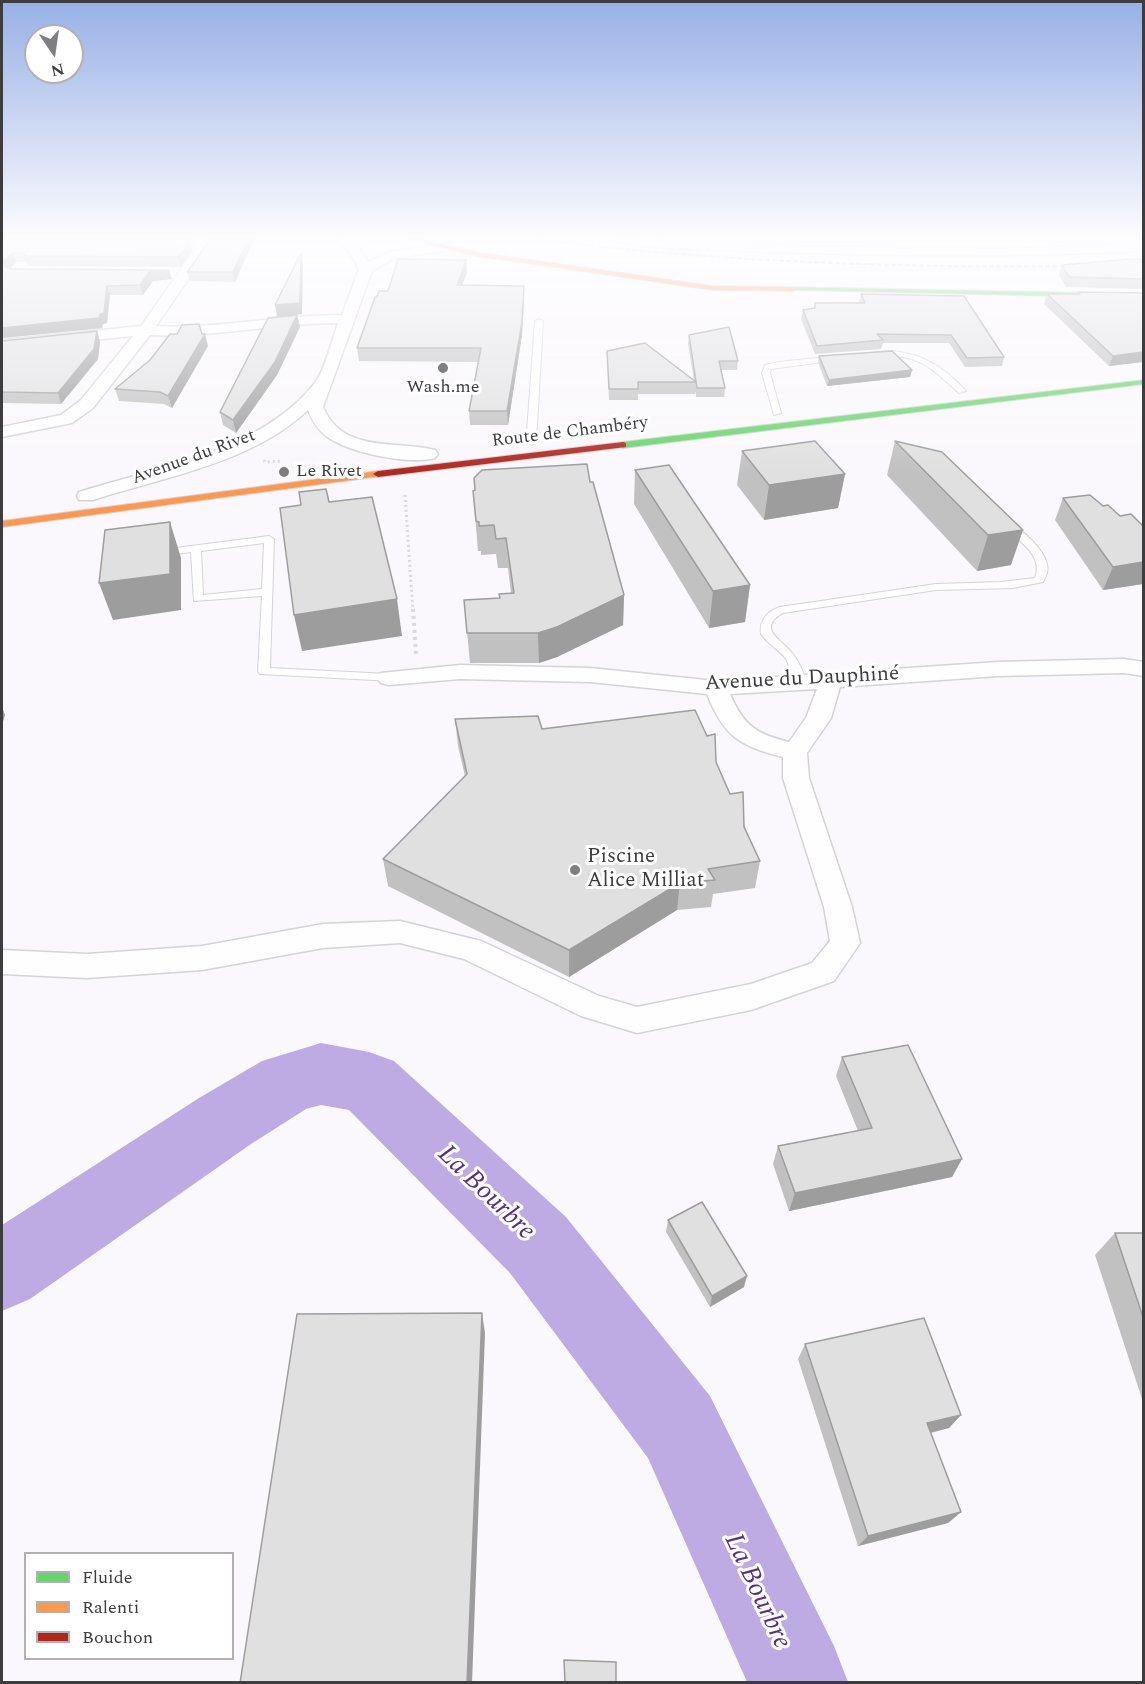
<!DOCTYPE html>
<meta charset="utf-8">
<style>
body{margin:0}
#map{position:relative;width:1145px;height:1684px;overflow:hidden;background:#faf8fc;font-family:Spectral,serif}
canvas{display:block}
.frame{position:absolute;inset:0;border:3px solid #3d3c3f;pointer-events:none}
.legend{position:absolute;left:24px;top:1552px;width:210px;height:108px;box-sizing:border-box;background:#fff;border:2px solid #b1b1b2;margin:0;padding:8px 10px;list-style:none;font-size:18px;color:#3d3c3f}
.legend li{display:flex;align-items:center;gap:12px;height:30px}
.legend b{width:30px;border:2px solid #b1b1b2}
.north{position:absolute;left:24px;top:24px;width:60px;height:60px;box-sizing:border-box;background:#fff;border:2px solid #b1b1b2;border-radius:50%;rotate:167deg;font-size:16px;font-weight:700;line-height:24px;text-align:center;color:#3d3c3f}
.north::after{content:'';display:block;margin:auto;width:21px;height:27px;background:#7f7e81;clip-path:polygon(50% 0,100% 100%,50% 72%,0 100%)}
</style>
<div id="map">
<canvas width="1145" height="1684"></canvas>
<div class="frame"></div>
<ul class="legend">
<li><b style="height:8px;background:#63d668"></b>Fluide</li>
<li><b style="height:8px;background:#ff974d"></b>Ralenti</li>
<li><b style="height:8px;background:#b3261e"></b>Bouchon</li>
</ul>
<div class="north">N</div>
</div>
<script>
const ctx = document.querySelector('canvas').getContext('2d');
ctx.lineJoin = 'round';
function paint(path, color) { ctx.fillStyle = color; ctx.fill(path, 'evenodd'); }
function stroke(path, color, width, dash) { ctx.strokeStyle = color; ctx.lineWidth = width; ctx.lineCap = dash ? 'butt' : 'round'; ctx.setLineDash(dash || []); ctx.stroke(path); }
function write(font, color, halo, rows, align = 'center') {
  ctx.font = font + ' Spectral,serif'; ctx.lineWidth = 6; ctx.setLineDash([]); ctx.textBaseline = 'middle'; ctx.strokeStyle = halo; ctx.fillStyle = color; for (const [text, x, y, turn = 0] of rows) {
    ctx.save(); ctx.translate(x, y); ctx.rotate((+turn || 0) * Math.PI / 180); ctx.textAlign = isNaN(turn) ? turn : align; if (halo) ctx.strokeText(text, 0, 0); ctx.fillText(text, 0, 0); ctx.restore();
  }
}
paint(new Path2D(`
 M 321,1043 L 369,1052 L 394,1061 L 566,1217 L 710,1396 L 834,1646 L 848,1682 L 747,1682 L 648,1458 L 510,1273 L 349,1110 L 321,1105 L 306,1109 L 251,1144 L 30,1299 L 2,1311 L 2,1225 L 199,1098 L 262,1061 Z`), '#beabe3');
const lane = new Path2D(`
 M 539,319 L 543,321 L 536,442 L 532,445 L 528,442 L 527,432 L 535,321 Z
 M 891,351 C 922,353 945,368 966,391 L 959,393 C 928,365 919,354 875,356 L 871,354 L 875,352 Z
 M 835,356 L 839,358 L 838,360 L 771,369 L 770,373 L 781,413 L 774,415 L 762,373 L 765,365 L 779,362 Z
 M 1007,522 C 1021,528 1043,548 1047,564 C 1049,571 1046,576 1043,582 L 1013,588 L 936,590 L 783,613 C 755,629 783,640 793,654 C 799,662 803,671 806,681 L 800,685 C 791,681 791,668 786,659 C 779,649 768,645 761,634 C 759,620 768,611 780,607 L 936,584 L 1001,582 L 1035,578 C 1044,555 1018,540 1004,527 L 1004,523 Z
 M 269,536 L 274,539 L 270,668 L 389,674 L 393,675 L 395,678 L 393,681 L 260,674 L 258,671 L 262,596 L 194,601 L 191,552 L 160,556 L 155,553 L 160,550 ZM 264,543 L 262,589 L 203,595 L 201,551 Z`);
const street = new Path2D(`
 M 183,239 L 205,240 L 208,251 L 156,326 C 218,329 280,315 342,315 L 359,269 L 348,250 L 335,239 C 356,239 358,245 368,262 L 391,251 L 452,244 L 454,247 L 452,250 L 395,258 L 372,271 L 323,407 C 343,454 396,440 435,450 L 438,454 L 435,458 C 408,465 349,453 326,436 C 317,429 312,420 308,410 C 252,463 164,477 93,500 L 79,500 L 77,496 L 79,492 C 158,467 260,452 315,383 C 325,370 332,340 338,323 C 275,323 213,338 150,335 L 93,408 L 72,423 L 2,437 L 2,427 L 61,415 L 81,400 L 133,336 L 2,349 L 2,340 L 141,326 L 194,251 L 194,245 Z
 M 619,239 L 812,247 L 1035,248 L 1144,243 L 1144,251 C 979,259 815,255 650,247 L 625,243 Z
 M 1124,659 L 1144,662 L 1144,676 L 1124,673 L 998,676 L 840,687 L 831,718 L 807,753 L 809,778 L 852,907 L 860,943 L 834,981 L 751,1010 L 637,1033 L 581,1016 L 464,959 L 400,943 L 323,948 L 202,970 L 87,978 L 2,974 L 2,950 L 87,954 L 202,946 L 323,924 L 400,921 L 481,941 L 599,996 L 637,1007 L 751,984 L 812,963 L 830,941 L 824,907 L 783,778 L 783,757 C 740,746 724,737 707,694 L 590,682 L 460,679 L 389,685 L 381,683 L 377,678 L 381,673 L 460,665 L 590,668 L 716,681 L 998,662 ZM 817,689 L 806,718 L 789,742 C 756,734 744,726 730,694 Z`);
const fast = new Path2D(`
 M 793,287 L 1144,294 L 1144,298 L 791,290 L 789,289 Z
 M 1144,380 L 1144,384 L 623,448 L 619,445 L 623,442 Z`);
const slow = new Path2D(`
 M 407,239 L 419,239 L 476,252 L 713,286 L 793,287 L 797,289 L 793,291 L 713,290 L 476,256 Z
 M 378,471 L 383,474 L 381,476 L 2,527 L 2,521 Z`);
const jam = new Path2D(`
 M 623,442 L 626,443 L 626,447 L 378,477 L 373,474 L 378,471 Z`);
stroke(lane, '#d4d3d6', 2);
stroke(street, '#d4d3d6', 3);
stroke(fast, '#d4d3d6', 2);
stroke(slow, '#d4d3d6', 2);
stroke(jam, '#d4d3d6', 2);
stroke(new Path2D(`
 M 264,460 L 265,462 L 282,461
 M 405,495 L 413,611`), '#dad9da', 3, [2, 3]);
stroke(new Path2D(`
 M 413,609 L 416,655`), '#dad9da', 4, [3, 4]);
paint(lane, '#fefeff');
paint(street, '#fefeff');
paint(fast, '#63d668');
paint(slow, '#ff974d');
paint(jam, '#b3261e');
stroke(new Path2D(`
 M 535,239 C 715,262 895,268 1077,266`), '#c5c5c6', 2, [5, 2]);
paint(new Path2D(`
 M 2,239 L 192,246 L 192,250 L 181,267 L 29,266 L 26,262 L 16,262 L 10,268 L 172,279 L 153,281 L 143,295 L 110,295 L 107,323 L 103,324 L 102,328 L 2,338 Z
 M 206,239 L 254,239 L 235,282 L 190,281 L 187,272 L 207,244 Z
 M 1143,259 L 1143,289 L 1066,287 L 1059,275 L 1062,265 Z
 M 466,260 L 467,272 L 462,285 L 524,299 L 522,335 L 508,425 L 470,425 L 469,411 L 478,362 L 359,361 L 357,348 L 377,297 L 388,291 Z
 M 1078,292 L 1143,293 L 1143,362 L 1109,366 L 1044,304 L 1047,294 L 1077,294 Z
 M 861,294 L 1004,357 L 1002,366 L 965,367 L 949,343 L 883,343 L 881,349 L 815,354 L 801,319 L 803,310 L 814,308 L 815,303 L 859,303 Z
 M 297,315 L 300,327 L 277,375 L 236,433 L 223,425 L 220,412 Z
 M 97,331 L 100,342 L 98,359 L 61,404 L 2,403 L 2,341 Z
 M 202,334 L 208,346 L 172,408 L 164,404 L 119,401 L 115,389 Z
 M 689,335 L 738,361 L 737,370 L 721,370 L 725,388 L 724,397 L 696,397 L 696,392 L 695,394 L 638,394 L 638,400 L 609,400 L 607,351 L 694,380 L 688,344 Z
 M 819,356 L 912,370 L 910,377 L 827,386 L 818,362 Z
 M 895,441 L 942,452 L 1011,565 L 977,571 L 887,475 Z
 M 742,451 L 845,474 L 838,508 L 764,520 L 737,485 Z
 M 635,470 L 750,585 L 745,622 L 709,628 L 634,504 Z
 M 590,482 L 624,595 L 623,625 L 557,657 L 539,663 L 470,663 L 464,600 L 500,598 L 511,593 L 508,568 L 498,568 L 496,554 L 481,555 L 481,551 L 478,551 L 473,491 Z
 M 1063,498 L 1103,506 L 1120,516 L 1143,526 L 1143,584 L 1103,590 L 1055,520 Z
 M 455,719 L 542,729 L 716,762 L 760,861 L 755,888 L 713,894 L 711,907 L 677,910 L 569,977 L 388,886 L 383,859 L 465,776 L 458,746 Z
 M 842,1057 L 962,1159 L 952,1177 L 789,1211 L 773,1164 L 778,1146 L 858,1131 L 836,1076 Z
 M 668,1220 L 744,1287 L 710,1307 L 666,1232 Z
 M 1115,1233 L 1143,1233 L 1143,1402 L 1095,1255 Z
 M 805,1344 L 961,1415 L 949,1428 L 931,1433 L 961,1512 L 948,1523 L 858,1546 L 798,1359 Z`), '#c1c1c2');
paint(new Path2D(`
 M 190,239 L 192,250 L 181,267 L 178,257 Z
 M 248,239 L 254,239 L 235,282 L 233,272 Z
 M 12,253 L 16,262 L 7,272 L 3,262 Z
 M 301,253 L 303,264 L 302,314 L 277,317 L 275,305 Z
 M 466,260 L 467,272 L 458,298 L 457,285 Z
 M 169,270 L 172,279 L 153,281 L 143,295 L 140,285 L 150,271 Z
 M 107,286 L 110,295 L 107,323 L 103,324 L 102,328 L 2,338 L 2,328 Z
 M 524,286 L 524,299 L 522,335 L 508,425 L 507,411 Z
 M 297,315 L 300,327 L 277,375 L 236,433 L 233,420 Z
 M 97,331 L 100,342 L 98,359 L 61,404 L 58,393 Z
 M 205,334 L 208,346 L 172,408 L 168,396 Z
 M 1143,352 L 1143,362 L 1109,366 L 1113,356 Z
 M 912,370 L 910,377 L 827,386 L 829,380 Z
 M 845,474 L 838,508 L 764,520 L 769,485 Z
 M 170,522 L 181,558 L 181,610 L 113,620 L 99,583 Z
 M 1023,530 L 1011,565 L 977,571 L 988,535 Z
 M 1143,562 L 1143,584 L 1103,590 L 1113,567 Z
 M 750,585 L 745,622 L 709,628 L 713,591 Z
 M 624,595 L 623,625 L 557,657 L 539,663 L 538,633 Z
 M 397,599 L 402,636 L 302,651 L 294,615 Z
 M 2,707 L 5,715 L 2,725 Z
 M 680,883 L 677,910 L 569,977 L 569,950 Z
 M 962,1159 L 952,1177 L 789,1211 L 795,1193 Z
 M 747,1276 L 744,1287 L 710,1307 L 712,1296 Z
 M 482,1313 L 485,1333 L 472,1683 L 467,1683 Z
 M 961,1415 L 949,1428 L 916,1436 L 927,1423 Z
 M 961,1512 L 948,1523 L 858,1546 L 868,1536 Z`), '#9d9d9e');
const building = new Path2D(`
 M 2,239 L 190,239 L 190,241 L 178,257 L 26,256 L 23,253 L 12,253 L 3,262 L 6,267 L 12,269 L 169,270 L 150,271 L 140,285 L 107,286 L 104,313 L 100,314 L 99,318 L 2,328 Z
 M 206,239 L 248,239 L 233,272 L 187,272 L 208,243 Z
 M 301,253 L 300,303 L 275,305 Z
 M 398,259 L 466,260 L 457,285 L 524,286 L 522,322 L 507,411 L 469,411 L 481,348 L 357,348 L 375,297 L 377,297 L 379,291 L 388,291 Z
 M 1131,259 L 1143,259 L 1143,279 L 1069,277 L 1062,265 Z
 M 1078,292 L 1143,293 L 1143,352 L 1113,356 L 1047,294 L 1080,294 Z
 M 861,294 L 964,296 L 1004,357 L 967,358 L 951,335 L 877,334 L 883,340 L 817,346 L 803,310 L 815,308 L 815,303 L 865,303 Z
 M 297,315 L 275,362 L 233,420 L 220,412 L 268,318 Z
 M 199,324 L 202,334 L 205,334 L 168,396 L 160,392 L 115,389 L 150,360 L 170,334 L 177,334 L 182,325 Z
 M 729,327 L 738,361 L 719,361 L 725,388 L 697,388 L 689,335 Z
 M 97,331 L 94,349 L 58,393 L 2,392 L 2,341 Z
 M 645,343 L 696,382 L 638,382 L 638,389 L 609,389 L 607,351 Z
 M 892,351 L 912,370 L 829,380 L 819,356 Z
 M 815,441 L 845,474 L 769,485 L 742,451 Z
 M 895,441 L 942,452 L 1023,530 L 988,535 Z
 M 587,464 L 590,482 L 593,482 L 624,595 L 557,627 L 538,633 L 467,633 L 464,600 L 500,598 L 499,594 L 514,593 L 506,538 L 496,539 L 494,525 L 479,526 L 479,522 L 476,521 L 473,491 L 475,490 L 474,478 L 482,470 Z
 M 669,465 L 750,585 L 713,591 L 635,470 Z
 M 326,489 L 329,502 L 372,497 L 397,599 L 294,615 L 280,508 L 301,505 L 299,492 Z
 M 1090,495 L 1103,506 L 1108,505 L 1120,516 L 1131,514 L 1143,526 L 1143,562 L 1113,567 L 1063,498 Z
 M 170,522 L 170,574 L 99,583 L 105,530 Z
 M 695,710 L 707,736 L 715,734 L 716,762 L 730,794 L 743,792 L 744,827 L 760,861 L 708,869 L 715,880 L 680,883 L 569,950 L 383,859 L 467,774 L 455,719 L 538,716 L 542,729 Z
 M 908,1045 L 962,1159 L 795,1193 L 778,1146 L 872,1128 L 842,1057 Z
 M 702,1202 L 747,1276 L 712,1296 L 668,1220 Z
 M 1115,1233 L 1143,1233 L 1143,1317 Z
 M 482,1313 L 467,1683 L 240,1683 L 297,1314 Z
 M 924,1318 L 961,1415 L 927,1423 L 961,1512 L 868,1536 L 805,1344 Z
 M 564,1660 L 616,1662 L 616,1683 L 565,1683 Z`);
paint(building, '#e0e0e1');
stroke(building, '#9d9d9e', 1.5);
const sky = ctx.createLinearGradient(0, 0, 0, 475);
sky.addColorStop(0, '#97b0e6');
sky.addColorStop(0.5, '#fdfcfe');
sky.addColorStop(1, '#fdfcfe00');
ctx.fillStyle = sky;
ctx.fillRect(0, 0, 1145, 475);
for (const [x, y, r, color] of [
 [443,368,6,"#7f7e81"],
 [284,472,6,"#7f7e81"],
 [575,870,6,"#7f7e81"]
]) { const dot = new Path2D(); dot.arc(x, y, r, 0, 2 * Math.PI); ctx.fillStyle = color; ctx.fill(dot); stroke(dot, '#fff', 2); }
write('18px', '#3d3c3f', '#fff', [
 ["Wash.me",443,388],
 ["Le Rivet",296,472,"left"]
]);
write('18px', '#3d3c3f', '#fff', [
 ["Route de Chambéry",570,433,-7],
 ["Avenue du Rivet",194,458,-20]
]);
write('21px', '#3d3c3f', '#fff', [
 ["Avenue du Dauphiné",802,680,-3]
]);
write('21px', '#3d3c3f', '#fff', [
 ["Piscine",587,858],
 ["Alice Milliat",587,882]
], 'left');
write('italic 27px', '#552f8b', '#fff', [
 ["La Bourbre",485,1194,44],
 ["La Bourbre",756,1592,65]
]);
</script>
